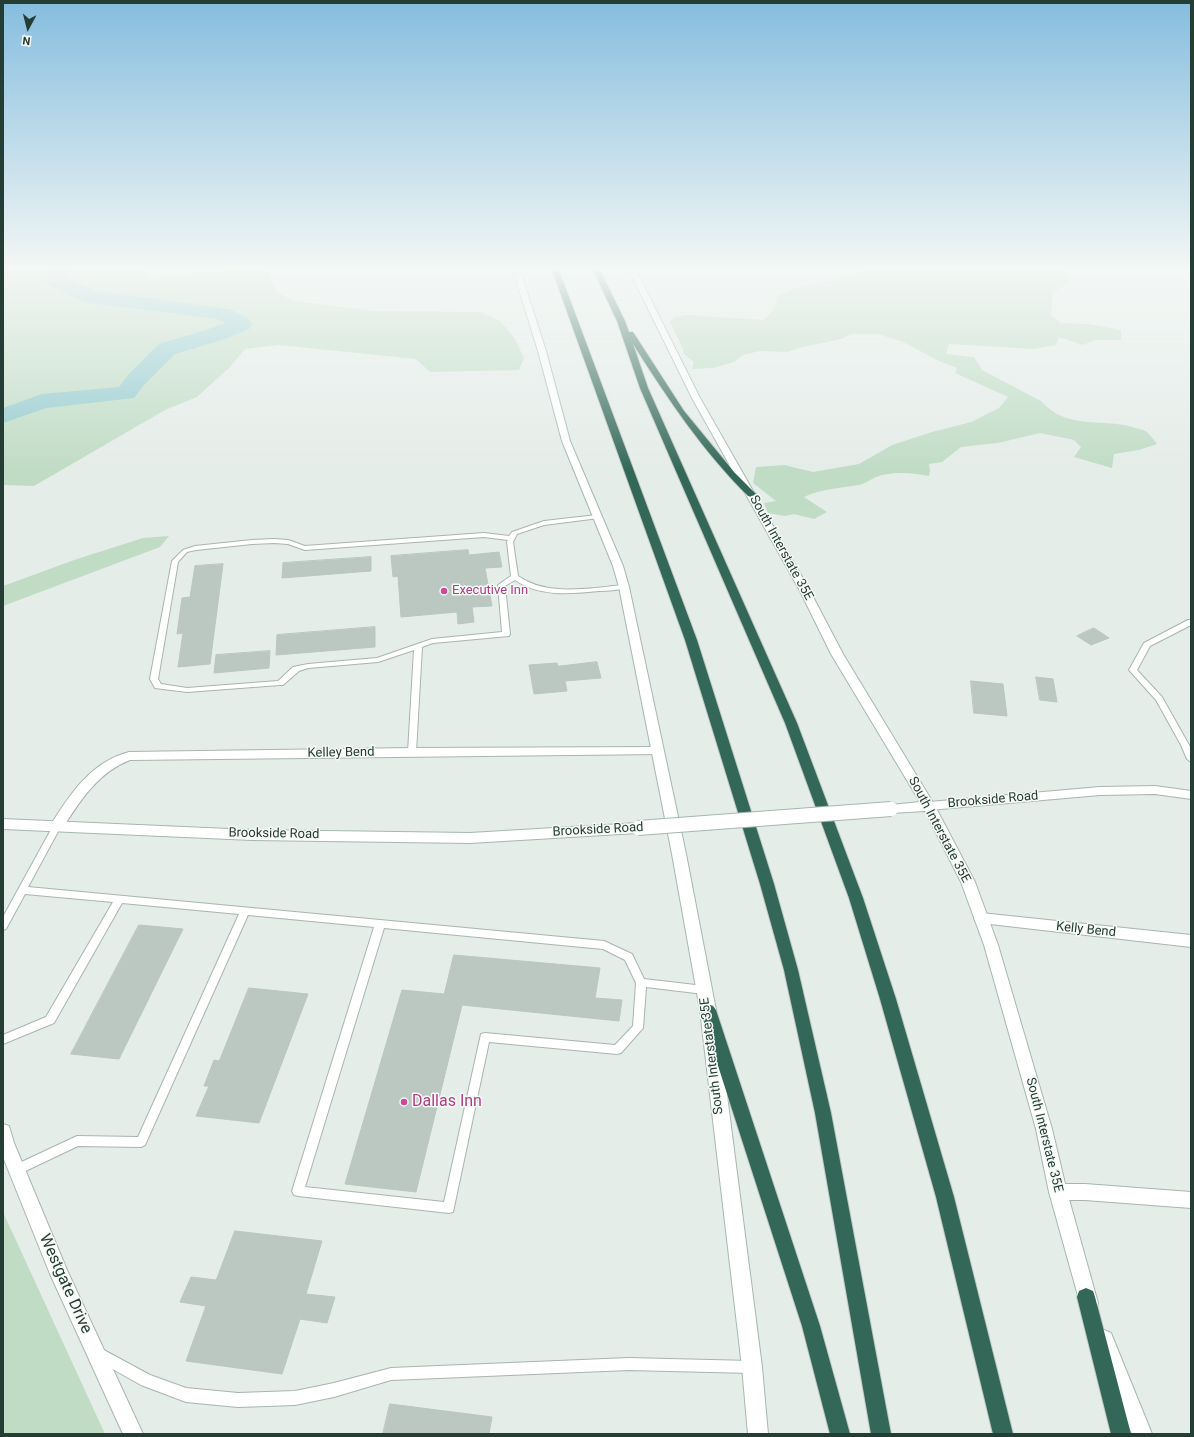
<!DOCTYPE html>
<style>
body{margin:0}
#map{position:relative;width:1194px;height:1437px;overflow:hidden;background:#e5ede9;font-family:Roboto,sans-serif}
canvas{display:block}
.frame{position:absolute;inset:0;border:4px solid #253e35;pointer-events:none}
.north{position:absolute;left:8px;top:8px;width:40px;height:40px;-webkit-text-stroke:3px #f6faf7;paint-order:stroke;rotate:187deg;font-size:11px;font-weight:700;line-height:16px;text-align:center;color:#253e35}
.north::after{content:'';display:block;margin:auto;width:14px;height:18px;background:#253e35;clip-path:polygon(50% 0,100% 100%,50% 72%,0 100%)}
</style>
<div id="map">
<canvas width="1194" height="1437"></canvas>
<div class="frame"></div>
<div class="north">N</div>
</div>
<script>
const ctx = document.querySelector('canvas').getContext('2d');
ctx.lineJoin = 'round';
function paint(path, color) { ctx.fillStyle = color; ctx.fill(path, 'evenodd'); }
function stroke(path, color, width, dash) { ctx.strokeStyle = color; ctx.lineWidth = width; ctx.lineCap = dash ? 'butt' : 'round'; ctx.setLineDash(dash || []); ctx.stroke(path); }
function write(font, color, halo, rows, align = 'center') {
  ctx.font = font + ' Roboto,sans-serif'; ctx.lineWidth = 3; ctx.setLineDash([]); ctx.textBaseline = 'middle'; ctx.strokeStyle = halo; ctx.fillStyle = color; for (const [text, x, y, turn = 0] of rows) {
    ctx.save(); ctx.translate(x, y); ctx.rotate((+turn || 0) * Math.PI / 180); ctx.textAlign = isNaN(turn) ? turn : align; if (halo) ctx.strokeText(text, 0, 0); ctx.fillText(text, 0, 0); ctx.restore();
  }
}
paint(new Path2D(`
 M 3,270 L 147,270 L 150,279 L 228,270 L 268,270 L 277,292 L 294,301 L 376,311 L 481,312 L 500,321 L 515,339 L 524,358 L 519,370 L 430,372 L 416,359 L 279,345 L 245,349 L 229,368 L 197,397 L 165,410 L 34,486 L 3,485 Z
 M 864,270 L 1063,270 L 1067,273 L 1069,284 L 1052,292 L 1051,315 L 1061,323 L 1090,324 L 1121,330 L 1121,340 L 1095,340 L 1083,345 L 1059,337 L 1056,345 L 1034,349 L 949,344 L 946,354 L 974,357 L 982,370 L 1041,401 C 1067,430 1099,418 1133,427 C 1137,429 1144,429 1147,432 C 1151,436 1154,440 1157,444 L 1139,450 L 1114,454 L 1112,468 L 1074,457 L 1081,447 L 1074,440 L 1040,433 L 998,443 L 961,447 L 942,462 L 929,464 L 930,471 L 929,476 C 911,473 893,471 876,477 C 870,480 866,483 859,485 C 841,488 820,489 804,497 L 827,512 L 814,519 L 794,514 L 785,516 L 768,513 L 764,503 L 776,501 L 753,483 L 756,467 L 784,465 L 813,472 L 859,464 L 892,445 L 932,432 L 971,422 L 999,408 L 1008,397 L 955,373 L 957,368 L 939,361 L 903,342 L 878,334 L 851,334 L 842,339 L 802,347 L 788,352 L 760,351 L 743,355 L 734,362 L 713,368 L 692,369 L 694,362 L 684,354 C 682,343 674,333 670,322 L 674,317 L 687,315 L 763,320 C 772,313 777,307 777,296 L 792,289 L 843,278 Z
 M 169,536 L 160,547 L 3,606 L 3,586 L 77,559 L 143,538 Z
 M 3,1212 L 105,1434 L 3,1434 Z`), '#c0dcc5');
paint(new Path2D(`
 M 49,270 L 69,270 L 65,278 L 95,291 L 230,309 L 249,319 L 252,324 L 249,329 L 225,339 L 175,354 L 144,385 L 134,398 L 46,408 L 3,423 L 3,408 L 42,394 L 119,387 L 128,375 L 159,344 L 209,329 L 225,323 L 217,319 L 90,303 L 83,301 L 47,284 L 44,280 Z`), '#92cace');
const building = new Path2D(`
 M 468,550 L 469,555 L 499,552 L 502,567 L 485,568 L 492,606 L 472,607 L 474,622 L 458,624 L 457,612 L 401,617 L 398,576 L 393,577 L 391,556 Z
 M 371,557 L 371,571 L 282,578 L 283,563 Z
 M 223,564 L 210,664 L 178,667 L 183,633 L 177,634 L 182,598 L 190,597 L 195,566 Z
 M 375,627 L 375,647 L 276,655 L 277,635 Z
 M 1094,628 L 1109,638 L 1091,645 L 1077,636 Z
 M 270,651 L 269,668 L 214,673 L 216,655 Z
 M 597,662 L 601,678 L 565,681 L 567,691 L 534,694 L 529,665 L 557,663 L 558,666 Z
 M 1036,677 L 1053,679 L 1057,702 L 1040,700 Z
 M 971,681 L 1003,684 L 1007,716 L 974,713 Z
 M 139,925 L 183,929 L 119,1059 L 71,1054 Z
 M 454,955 L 600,968 L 595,998 L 622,1000 L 619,1021 L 462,1005 L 416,1192 L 345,1184 L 402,990 L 444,994 Z
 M 249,988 L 308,994 L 259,1123 L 196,1116 L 209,1086 L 204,1086 L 214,1060 L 219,1061 Z
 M 235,1231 L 322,1241 L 306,1294 L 335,1297 L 327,1323 L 300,1319 L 282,1374 L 186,1361 L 206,1306 L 180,1302 L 191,1277 L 216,1280 Z
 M 390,1404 L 492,1417 L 489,1434 L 383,1434 Z`);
paint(building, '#bbc8c2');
stroke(building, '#b8c7bf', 1);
const service = new Path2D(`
 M 597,515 L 600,517 L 599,518 L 544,525 L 517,534 L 513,542 L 518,576 C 548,597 590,588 624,585 L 628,587 L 626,588 C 618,590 608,591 599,591 C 570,594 539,597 515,580 L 505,586 L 510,634 L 509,636 L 433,643 L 422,647 L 416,752 L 415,754 L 409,754 L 408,752 L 414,650 L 378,662 L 308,668 L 299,671 L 283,685 L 280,685 L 187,692 L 155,688 L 150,679 L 172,561 L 183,550 L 195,546 L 252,540 L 274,539 L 288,540 L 305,546 L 484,533 L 509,536 L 512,532 L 544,521 ZM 484,537 L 508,540 L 507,542 L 511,576 L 498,585 L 502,632 L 432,639 L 377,658 L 308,664 L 293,667 L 278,681 L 187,688 L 161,684 L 158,679 L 178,562 L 187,552 L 196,550 L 252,544 L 274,543 L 288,544 L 305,550 Z
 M 1188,620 L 1191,620 L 1191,625 L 1150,646 L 1137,670 L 1162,697 L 1189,745 L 1191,749 L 1191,762 L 1187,759 L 1181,745 L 1156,700 L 1129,670 L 1144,643 Z
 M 57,823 L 60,824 L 61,826 L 28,887 L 604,941 L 632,954 L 644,979 L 704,986 L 708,987 L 709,990 L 708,993 L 704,994 L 646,987 L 643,1028 L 621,1053 L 617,1054 L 489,1042 L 453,1212 L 449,1213 L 298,1196 L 294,1195 L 292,1191 L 374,927 L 248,915 L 145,1145 L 141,1147 L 78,1146 L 17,1175 L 13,1174 L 11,1170 L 13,1166 L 77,1136 L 138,1137 L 239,914 L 122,903 L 54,1023 L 3,1044 L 3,1035 L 46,1017 L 113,902 L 25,894 L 6,929 L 3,930 L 3,917 L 53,826 L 54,824 ZM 384,928 L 603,949 L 625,960 L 636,983 L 633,1026 L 615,1045 L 485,1033 L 481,1034 L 444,1202 L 305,1187 Z
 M 100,1348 L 150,1375 L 186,1388 L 238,1393 L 295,1391 L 334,1383 L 391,1368 L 629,1358 L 751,1361 L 756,1362 L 757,1367 L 756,1372 L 751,1373 L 629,1370 L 391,1380 L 334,1397 L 295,1405 L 238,1407 L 186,1402 L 141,1385 L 95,1359 L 94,1354 L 95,1349 Z`);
const minor = new Path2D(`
 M 1155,786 L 1191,791 L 1191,799 L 1155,794 L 1100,795 L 929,810 L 924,809 L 923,806 L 924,803 L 929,802 L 1100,787 Z
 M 981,913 L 1191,935 L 1191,947 L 981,923 L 976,922 L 974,918 L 976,914 Z
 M 3,1124 L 9,1126 L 14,1143 L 67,1270 L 143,1434 L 123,1434 L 50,1274 L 3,1157 Z
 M 1058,1184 L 1085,1184 L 1191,1192 L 1191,1208 L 1085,1200 L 1058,1200 L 1052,1198 L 1049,1192 L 1052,1186 Z`);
const tertiary = new Path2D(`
 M 657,747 L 661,748 L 663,751 L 661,754 L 130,760 C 97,773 80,801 62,829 L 57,831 L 52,829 L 50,826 C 70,794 91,762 129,752 L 412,748 Z`);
const secondary = new Path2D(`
 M 513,270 L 520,270 L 546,351 L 570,441 L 623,566 L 629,587 L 686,854 L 716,1010 L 762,1367 L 768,1434 L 748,1434 L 742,1367 L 700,1010 L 672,854 L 619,587 L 613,566 L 562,441 L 538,351 Z
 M 629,270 L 636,270 L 700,398 L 810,591 L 843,654 L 935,806 L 975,882 L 998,945 L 1052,1129 L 1067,1192 L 1098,1303 L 1096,1309 L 1089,1312 L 1082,1309 L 1080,1303 L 1049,1192 L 1036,1129 L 984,945 L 961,882 L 925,811 L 891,813 L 886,812 L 884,809 L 886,806 L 891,805 L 920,802 L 831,654 L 800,591 L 692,398 Z
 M 3,819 L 252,830 L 470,833 L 638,823 L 643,825 L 645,828 L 643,831 L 638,833 L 470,843 L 252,840 L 3,829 Z
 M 1104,1330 L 1111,1333 L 1152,1434 L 1132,1434 L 1094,1340 L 1097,1333 Z`);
const motorway = new Path2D(`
 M 552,270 L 559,270 L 697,640 L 774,884 L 798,970 L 831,1113 L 891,1434 L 871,1434 L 815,1113 L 784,970 L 760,884 L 685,640 Z
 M 593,270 L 600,270 L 625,321 L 629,332 L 633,332 L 684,411 L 734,472 L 756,494 L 751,497 L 748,496 C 702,450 668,399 633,344 L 648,388 L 797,723 L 863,898 L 896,999 L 954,1197 L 1013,1434 L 993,1434 L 936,1197 L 880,999 L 849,898 L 785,723 L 640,388 L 617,321 Z
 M 708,1004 L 713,1006 L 716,1010 L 820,1326 L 850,1434 L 830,1434 L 802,1326 L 700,1010 L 703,1006 Z
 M 1086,1288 L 1093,1291 L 1095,1297 L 1131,1434 L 1111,1434 L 1077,1297 L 1079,1291 Z`);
stroke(service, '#a8b5af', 2);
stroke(minor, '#a8b5af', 2);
stroke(tertiary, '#a8b5af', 2);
stroke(secondary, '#a4b8b0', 2);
stroke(motorway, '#c2c9c6', 2);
paint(service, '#fff');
paint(minor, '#fff');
paint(tertiary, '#fff');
paint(secondary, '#fff');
paint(motorway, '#336859');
const secondaryBridge = new Path2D(`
 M 638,828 L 891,809`);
stroke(secondaryBridge, '#a4b8b0', 16, []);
stroke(secondaryBridge, '#fff', 14);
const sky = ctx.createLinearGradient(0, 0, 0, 471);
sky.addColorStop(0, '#85bdde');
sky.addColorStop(0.57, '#f3f7f5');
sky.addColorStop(1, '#f3f7f500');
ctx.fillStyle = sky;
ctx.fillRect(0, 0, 1194, 471);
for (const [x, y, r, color] of [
 [444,591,4,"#d1479c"],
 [404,1102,4,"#d1479c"]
]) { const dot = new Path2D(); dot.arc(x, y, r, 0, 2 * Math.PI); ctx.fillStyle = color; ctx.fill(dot); stroke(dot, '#f6faf7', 1.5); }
write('13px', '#253e35', '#f6faf7', [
 ["South Interstate 35E",781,548,61],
 ["Kelley Bend",341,753,-1],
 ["Brookside Road",993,800,-5],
 ["Brookside Road",598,830,-3],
 ["South Interstate 35E",939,830,62],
 ["Brookside Road",274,834,1],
 ["Kelly Bend",1086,930,6],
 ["South Interstate 35E",712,1056,-97],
 ["South Interstate 35E",1044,1135,76]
]);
write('13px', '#b23c85', '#f6faf7', [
 ["Executive Inn",452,591]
], 'left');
write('16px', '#b23c85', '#f6faf7', [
 ["Dallas Inn",412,1102]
], 'left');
write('16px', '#253e35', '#f6faf7', [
 ["Westgate Drive",65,1284,66]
]);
</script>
